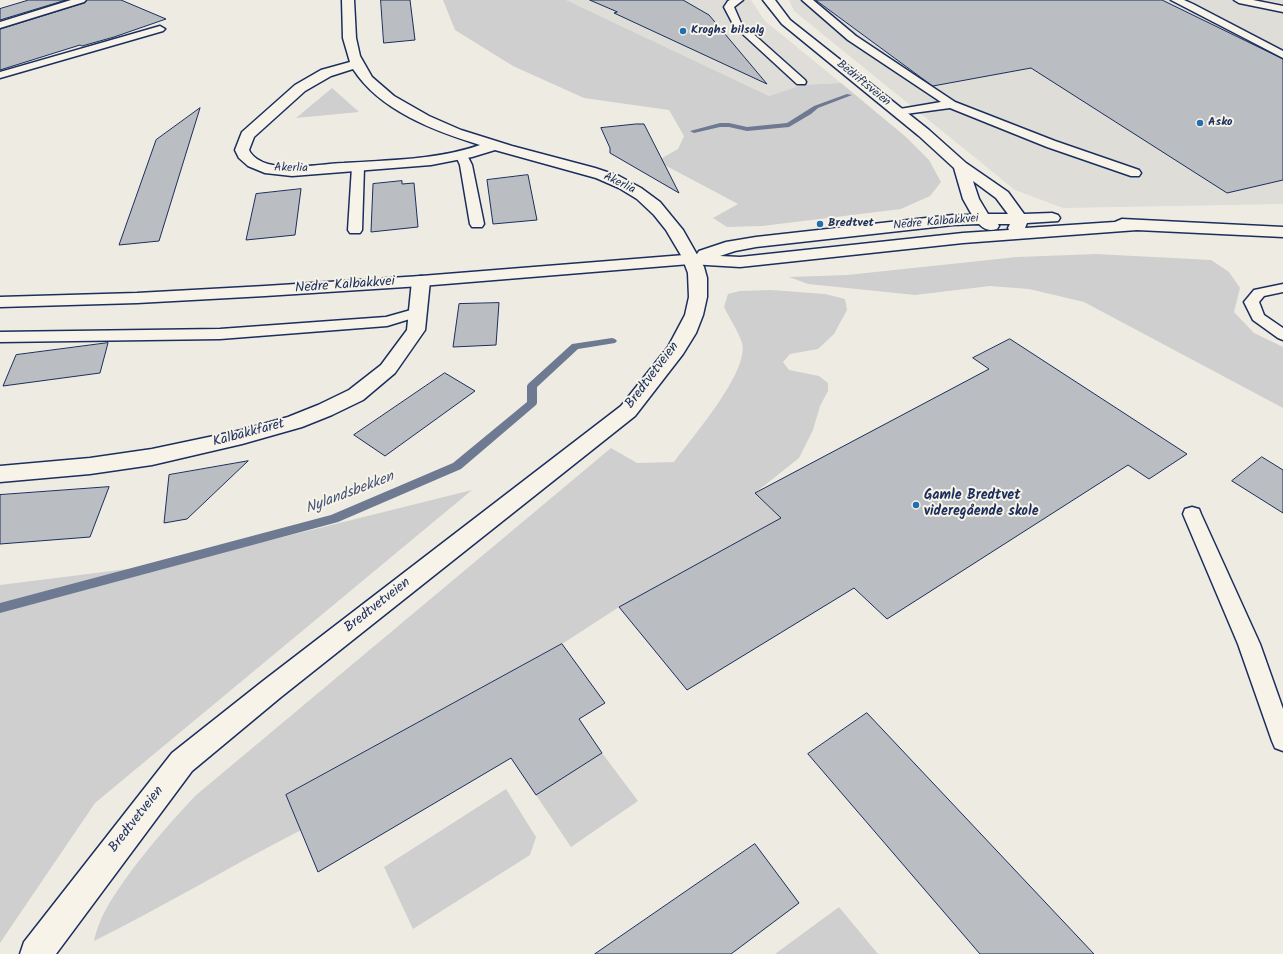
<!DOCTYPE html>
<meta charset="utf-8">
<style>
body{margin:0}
canvas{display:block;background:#eeebe2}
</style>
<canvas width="1283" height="954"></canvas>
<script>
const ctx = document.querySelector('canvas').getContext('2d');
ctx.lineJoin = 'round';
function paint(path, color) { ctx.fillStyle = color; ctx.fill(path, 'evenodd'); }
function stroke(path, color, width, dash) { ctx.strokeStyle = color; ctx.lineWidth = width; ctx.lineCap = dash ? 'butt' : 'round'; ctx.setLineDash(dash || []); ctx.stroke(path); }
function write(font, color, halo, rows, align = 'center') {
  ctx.font = font + ' Kalam,sans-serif'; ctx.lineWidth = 4; ctx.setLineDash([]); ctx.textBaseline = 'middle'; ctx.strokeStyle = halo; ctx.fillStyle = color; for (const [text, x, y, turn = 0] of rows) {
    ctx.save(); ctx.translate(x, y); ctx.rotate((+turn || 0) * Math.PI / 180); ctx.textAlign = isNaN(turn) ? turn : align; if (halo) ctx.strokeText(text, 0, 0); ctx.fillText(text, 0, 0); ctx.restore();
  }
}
paint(new Path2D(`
 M 566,0 L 751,0 L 765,21 L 841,83 L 802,85 L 769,96 Z
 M 789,0 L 1283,0 L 1283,204 L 1063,208 L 1015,190 L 794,11 Z`), '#deddd8');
paint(new Path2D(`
 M 443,0 L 566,0 L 769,96 L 802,85 L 841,83 L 906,137 L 929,160 L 941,182 L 930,196 L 901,209 L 762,226 L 727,227 L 713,218 L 738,204 L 657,161 L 678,149 L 684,136 L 669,110 L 584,98 L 513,66 L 455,30 Z
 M 332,88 L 359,112 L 296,118 Z
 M 1096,254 L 1211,260 L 1229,272 L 1240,288 L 1234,312 L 1254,333 L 1283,347 L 1283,408 L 1084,302 L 1029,289 L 990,286 L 915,295 L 808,284 L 789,277 L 847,275 L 1017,257 Z
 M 771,290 L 825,294 L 845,299 L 847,310 L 834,334 L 818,349 L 790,354 L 783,362 L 789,370 L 819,376 L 828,383 L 828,391 L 820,406 L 813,430 L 799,458 L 755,493 L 781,518 L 619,607 L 562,644 L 286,795 L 301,830 C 231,866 164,906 94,941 C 99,917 111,900 124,881 C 146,850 170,823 195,796 L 611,448 L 637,463 L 674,462 C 691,439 750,371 742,343 C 739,333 729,317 724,307 L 728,294 L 740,291 Z
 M 472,490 L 95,803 L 0,943 L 0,585 L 183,562 Z
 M 602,753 L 638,801 L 571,847 L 536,795 Z
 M 506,789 L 536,837 L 530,855 L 413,929 L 384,867 Z
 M 839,907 L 878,954 L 775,954 Z`), '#cfcfcf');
paint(new Path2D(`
 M 847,94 L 852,95 L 818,108 L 811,114 L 789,127 L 747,131 L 729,127 L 720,127 L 694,133 L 690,131 L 720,123 L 729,123 L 747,127 L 787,123 L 814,106 Z
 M 612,338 L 615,339 L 617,341 L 615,343 L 578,349 L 537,387 L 537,403 L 536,405 L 461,469 L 338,522 L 0,613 L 0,603 L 331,515 L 453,463 L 527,402 L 527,386 L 528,384 L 572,344 Z`), '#6e7992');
const building = new Path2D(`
 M 29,0 L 66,0 L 0,20 L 0,9 Z
 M 88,0 L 121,0 L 166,19 L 114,37 L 82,46 L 80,45 L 0,70 L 0,29 L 84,3 Z
 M 381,0 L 410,0 L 415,40 L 384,43 Z
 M 590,0 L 683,0 L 709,15 L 767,84 L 614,13 L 617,12 Z
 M 816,0 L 1162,0 L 1283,59 L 1283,180 L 1227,193 L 1031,68 L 933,86 Z
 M 200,108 L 159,241 L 119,245 L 156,140 Z
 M 636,124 L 644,124 L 679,193 L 610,153 L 610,148 L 601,128 Z
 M 528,175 L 537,220 L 493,224 L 487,180 Z
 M 402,181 L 402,184 L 414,183 L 418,227 L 371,232 L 373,184 Z
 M 301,189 L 295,235 L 246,240 L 256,194 Z
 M 499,303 L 496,345 L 453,347 L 459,304 Z
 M 1010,339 L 1187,454 L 1149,479 L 1128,465 L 887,619 L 854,588 L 687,690 L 619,607 L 781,518 L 755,493 L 989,369 L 973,358 Z
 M 108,343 L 100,373 L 3,386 L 16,355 Z
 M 445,373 L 475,391 L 385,456 L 354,435 Z
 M 1262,457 L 1283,470 L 1283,513 L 1232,481 Z
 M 248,461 L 187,519 L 164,523 L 169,475 Z
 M 109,487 L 90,537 L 0,544 L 0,495 Z
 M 562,644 L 605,703 L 579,719 L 602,753 L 536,795 L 511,758 L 318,872 L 286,795 Z
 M 867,713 L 1094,954 L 980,954 L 808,754 Z
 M 755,844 L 799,903 L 731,954 L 595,954 Z`);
paint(building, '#babdc2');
stroke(building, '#1b2f5e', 1);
const lane = new Path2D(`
 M 71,0 L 86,0 L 84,2 L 0,28 L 0,22 Z
 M 730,0 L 743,0 L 734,7 L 741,23 L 805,80 L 806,82 L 805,84 L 797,84 L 734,26 L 724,7 L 728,1 Z
 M 802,0 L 813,0 L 856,36 L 955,102 L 1055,141 L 1139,170 L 1141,173 L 1139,176 L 1131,176 L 1047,147 L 950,108 L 898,115 L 894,114 L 892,112 L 894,110 L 941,102 L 848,40 Z
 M 1171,0 L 1184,0 L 1193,4 L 1283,51 L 1283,58 Z
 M 1234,0 L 1253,0 L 1283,6 L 1283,12 L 1239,3 Z
 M 160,26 L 165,29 L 163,31 L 0,78 L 0,72 Z
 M 462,152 L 466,153 L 472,165 L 484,224 L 482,227 L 472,227 L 470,224 L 460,165 L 456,156 L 458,153 Z
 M 358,163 L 362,164 L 364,167 L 362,230 L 360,233 L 350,233 L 348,230 L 352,167 L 354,164 Z
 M 1283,284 L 1283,292 L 1264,296 L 1259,302 L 1264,315 L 1283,328 L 1283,340 L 1278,338 L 1253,320 L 1244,302 L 1254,290 Z
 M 418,308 L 423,309 L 425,312 L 423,315 L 387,326 L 220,339 L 0,342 L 0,332 L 220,329 L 386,317 Z
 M 1192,507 L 1199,509 L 1201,514 L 1260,644 L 1283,709 L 1283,751 L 1275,748 L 1272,741 L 1238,644 L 1183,514 L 1185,509 Z`);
const street = new Path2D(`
 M 342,0 L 354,0 L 356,38 L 360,56 L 372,77 L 394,96 L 429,116 L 461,130 L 512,146 L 595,168 L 619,176 L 641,188 L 660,202 L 683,230 L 704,267 L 707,278 L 707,297 L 703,315 L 696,333 L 683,354 L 635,416 L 281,697 L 192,771 L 56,954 L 20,954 L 24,942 L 172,753 L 263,681 L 621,406 L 668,347 L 685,315 L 689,297 L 688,273 L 682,257 L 666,230 L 654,215 L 637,199 L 619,188 L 596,178 L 495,150 L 472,157 L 431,165 L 292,176 L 265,173 L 248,166 L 239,158 L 235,150 L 242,132 L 295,85 L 321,70 L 350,62 L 343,38 ZM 353,69 C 380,111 435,131 480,145 C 437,160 389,160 344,163 C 320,164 293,170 268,164 C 261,162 252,157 249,150 L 254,137 L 305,91 L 331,76 Z
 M 421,276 L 427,277 L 430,281 L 425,330 L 395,373 L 363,400 L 332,415 L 302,427 L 242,444 L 152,465 L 90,474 L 0,482 L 0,466 L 90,458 L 152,449 L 242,430 L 288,417 L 318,405 L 349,390 L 381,365 L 407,330 L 412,281 L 415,277 Z`);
const secondary = new Path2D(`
 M 763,0 L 775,0 L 790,20 L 929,130 L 966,163 L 1008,192 L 1024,214 L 1052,213 L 1058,215 L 1060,218 L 1058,221 L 1027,223 L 1025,228 L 1115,222 L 1122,219 L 1283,227 L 1283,237 L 1137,230 L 963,243 L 740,267 L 690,264 L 421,286 L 265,296 L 137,303 L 0,307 L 0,297 L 137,293 L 265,286 L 421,276 L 697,254 L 699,251 L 726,242 L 756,237 L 953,215 L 972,215 L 963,199 L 954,168 L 919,136 L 782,24 ZM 973,181 L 996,198 L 1008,214 L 988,214 L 979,199 ZM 979,224 C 985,230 989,231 997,229 L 999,226 L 998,224 L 1010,224 L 1008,228 L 1009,230 L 963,233 L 740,257 L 720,256 L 735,251 L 756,247 L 953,225 Z`);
stroke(lane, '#1b2f5e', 3);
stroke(street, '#1b2f5e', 3);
stroke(secondary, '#1b2f5e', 3);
paint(lane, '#f7f3e8');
paint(street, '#f7f3e8');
paint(secondary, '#f7f3e8');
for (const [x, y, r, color] of [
 [683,31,4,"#1f6fb2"],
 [1200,123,4,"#1f6fb2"],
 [820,224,4,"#1f6fb2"],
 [916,505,4,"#1f6fb2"]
]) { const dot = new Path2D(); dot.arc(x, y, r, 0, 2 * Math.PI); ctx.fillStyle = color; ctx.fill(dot); stroke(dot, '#f7f3e8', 1.5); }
write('bold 12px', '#1b2f5e', '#f7f3e8', [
 ["Kroghs bilsalg",691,31],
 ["Asko",1208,123],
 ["Bredtvet",828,224]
], 'left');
write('12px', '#1b2f5e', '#f7f3e8', [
 ["Bedriftsveien",863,84,39],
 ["Akerlia",291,169,1],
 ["Akerlia",619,184,26],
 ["Nedre Kalbakkvei",936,223,-5]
]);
write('14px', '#1b2f5e', '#f7f3e8', [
 ["Nedre Kalbakkvei",345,286,-4],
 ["Bredtvetveien",653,376,-53],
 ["Kalbakkfaret",249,434,-15],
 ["Bredtvetveien",378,606,-38],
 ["Bredtvetveien",137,820,-52]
]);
write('bold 14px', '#1b2f5e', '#f7f3e8', [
 ["Gamle Bredtvet",924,497],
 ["videregående skole",924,513]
], 'left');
write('italic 15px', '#455478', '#f7f3e8', [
 ["Nylandsbekken",350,494,-21]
]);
</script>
